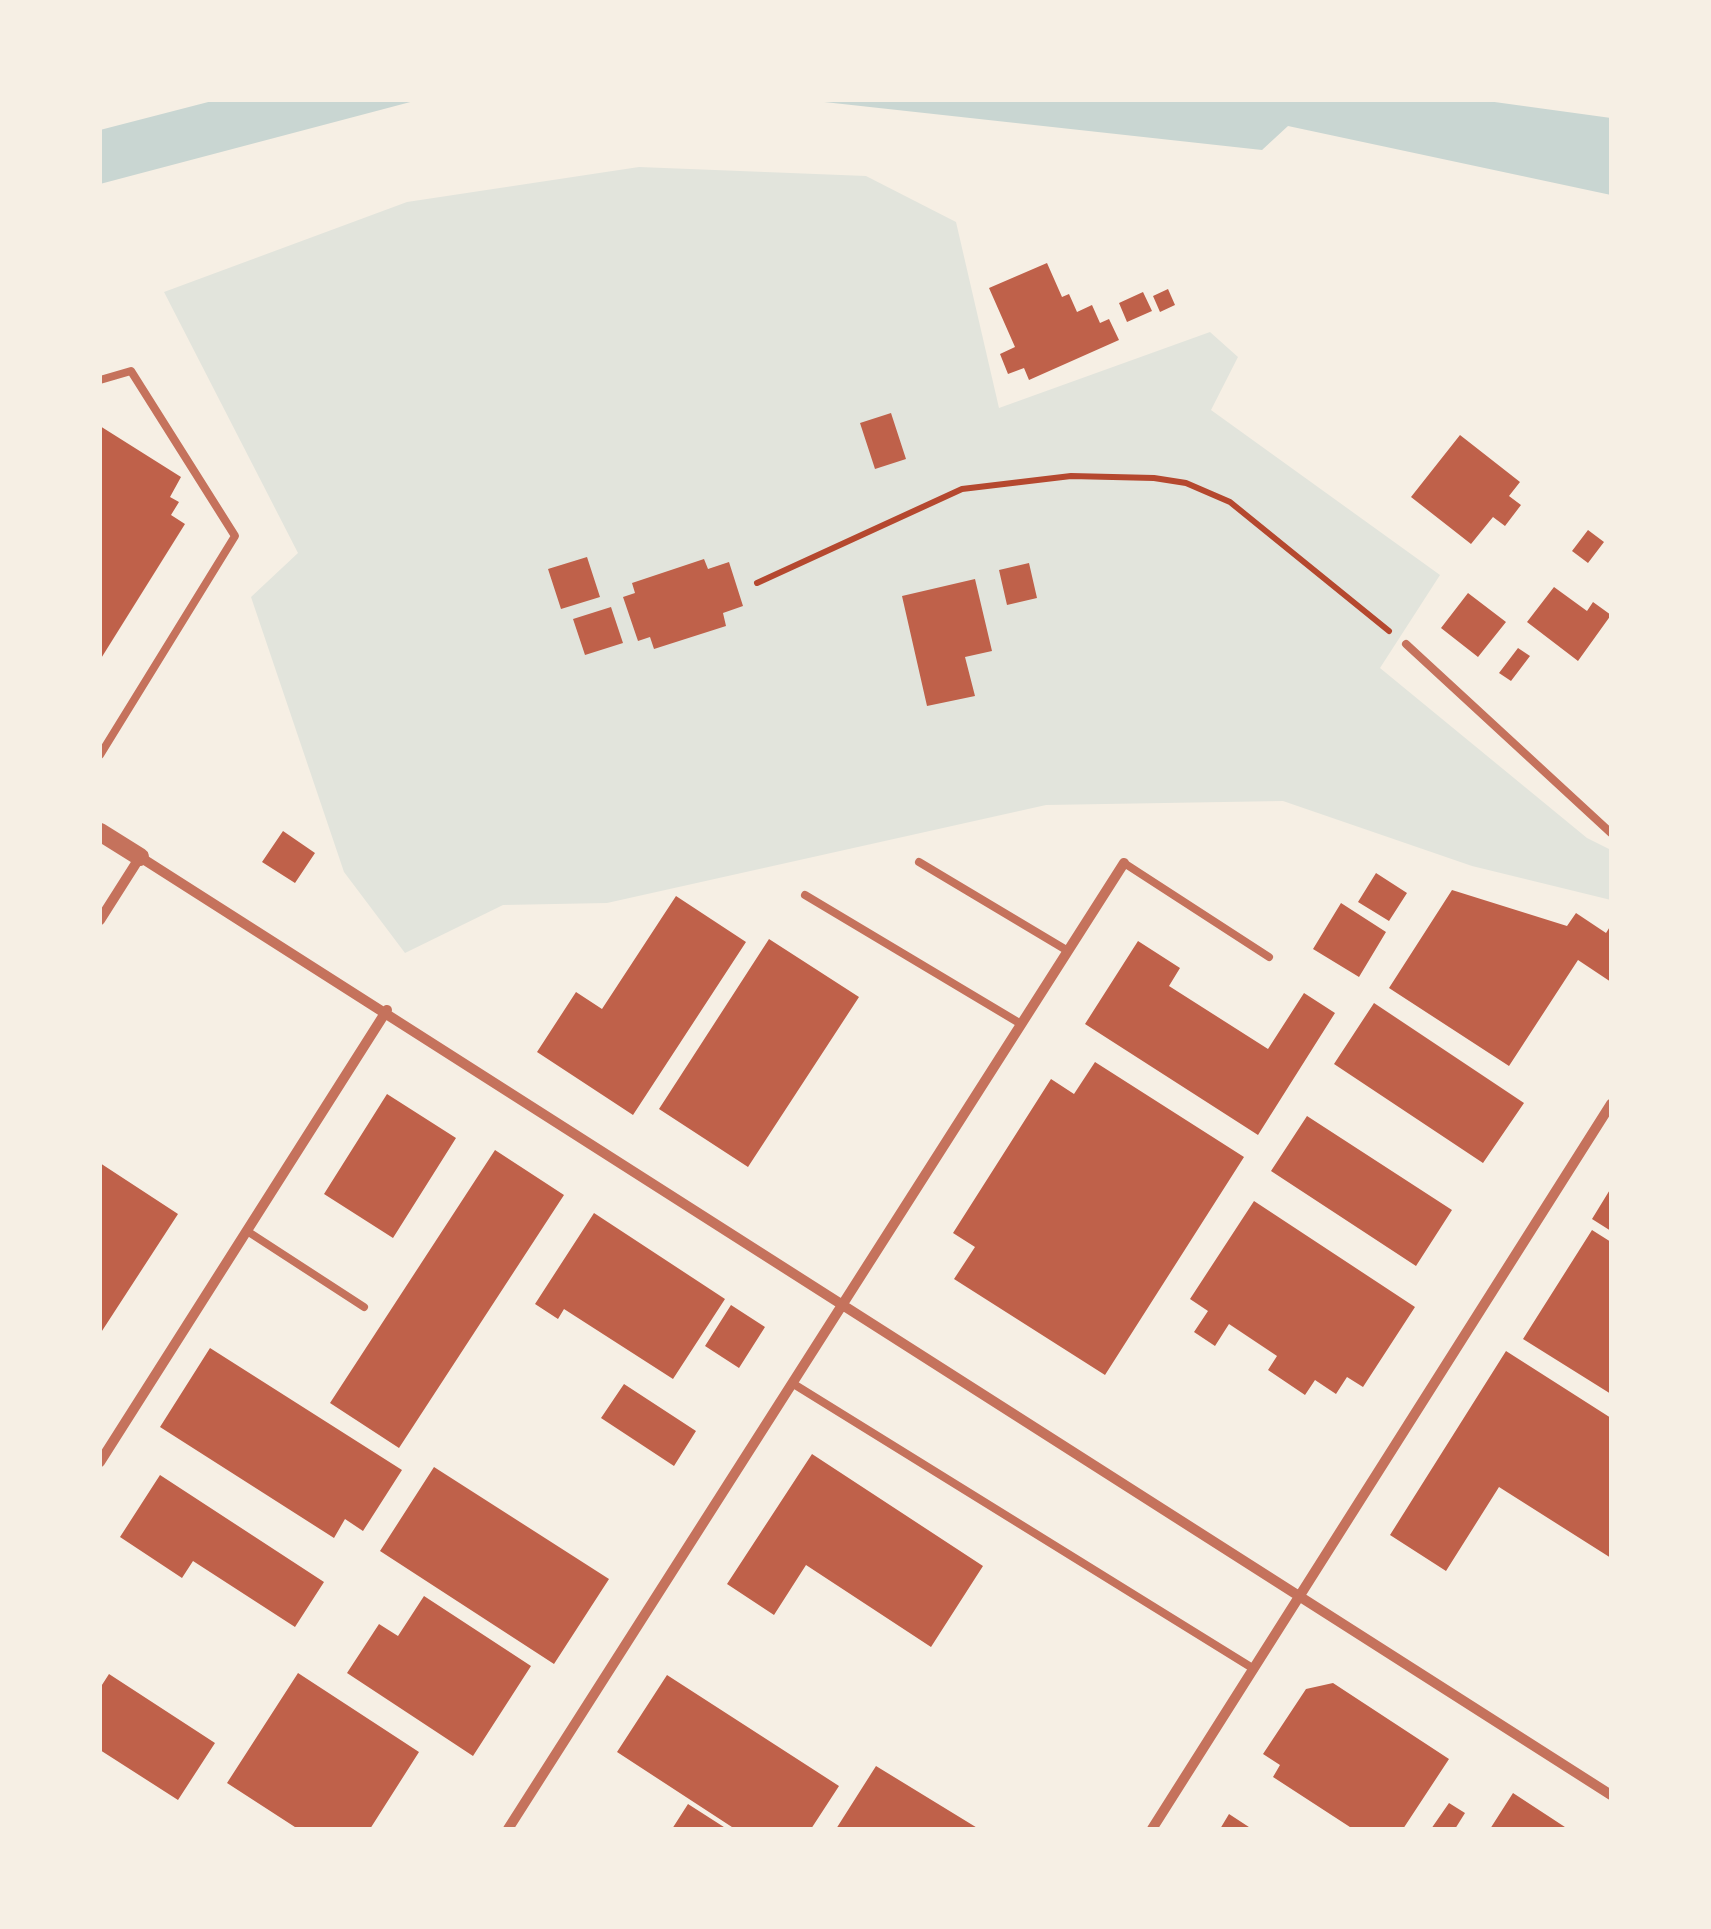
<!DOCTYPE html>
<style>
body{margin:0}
#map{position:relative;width:1711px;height:1929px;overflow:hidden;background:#f6efe4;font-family:Quicksand,sans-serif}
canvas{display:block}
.frame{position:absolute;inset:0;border:102px solid #f6efe4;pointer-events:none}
</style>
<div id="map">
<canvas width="1711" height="1929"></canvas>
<div class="frame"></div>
</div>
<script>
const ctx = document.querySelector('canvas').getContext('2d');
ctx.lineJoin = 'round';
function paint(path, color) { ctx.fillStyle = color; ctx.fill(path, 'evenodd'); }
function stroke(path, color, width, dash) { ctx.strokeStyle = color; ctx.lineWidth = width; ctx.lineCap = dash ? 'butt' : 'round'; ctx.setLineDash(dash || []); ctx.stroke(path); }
paint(new Path2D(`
 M 639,167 L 866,176 L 956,222 L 999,408 L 1210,332 L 1238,357 L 1211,410 L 1440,575 L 1380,668 L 1587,838 L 1611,850 L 1611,900 L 1472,866 L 1283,801 L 1046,805 L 607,903 L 503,905 L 405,953 L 344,872 L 251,597 L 298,553 L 164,292 L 407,202 Z`), '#e2e4dc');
paint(new Path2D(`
 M 216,100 L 418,100 L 100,184 L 100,130 Z
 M 806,100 L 1480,100 L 1611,118 L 1611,195 L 1288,126 L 1262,150 Z`), '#c9d6d2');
paint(new Path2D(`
 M 1047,263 L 1062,297 L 1069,294 L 1077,312 L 1092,305 L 1100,323 L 1109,319 L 1119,340 L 1029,380 L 1024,368 L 1008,374 L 1000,354 L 1015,347 L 989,288 Z
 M 1168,289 L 1175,305 L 1160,312 L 1153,296 Z
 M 1143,292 L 1152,311 L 1127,322 L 1119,303 Z
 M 891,413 L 906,459 L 875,469 L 860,423 Z
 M 100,426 L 181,477 L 170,497 L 179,502 L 171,515 L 185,524 L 100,660 Z
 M 1460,435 L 1520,482 L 1509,496 L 1521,505 L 1505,526 L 1493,517 L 1471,544 L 1411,497 Z
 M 1588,530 L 1604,542 L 1588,563 L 1572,551 Z
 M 587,557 L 600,597 L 561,609 L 548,569 Z
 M 704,559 L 708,569 L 729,562 L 743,606 L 723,613 L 726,626 L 654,649 L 650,637 L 638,641 L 623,597 L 635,593 L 632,583 Z
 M 1029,563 L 1037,598 L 1007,605 L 999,570 Z
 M 975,579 L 992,651 L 965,657 L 975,696 L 927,706 L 902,596 Z
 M 1554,587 L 1587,611 L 1593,602 L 1611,615 L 1578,661 L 1527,622 Z
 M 1468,593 L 1506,622 L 1478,657 L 1441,628 Z
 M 611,607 L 623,643 L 585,655 L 573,619 Z
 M 1518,648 L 1530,656 L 1511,681 L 1499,673 Z
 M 283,831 L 315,853 L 295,883 L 262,862 Z
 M 1376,873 L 1407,893 L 1389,921 L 1358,902 Z
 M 1452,890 L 1567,926 L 1576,913 L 1606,933 L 1611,925 L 1611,982 L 1578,960 L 1509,1066 L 1389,988 Z
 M 676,896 L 746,942 L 633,1115 L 537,1052 L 576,992 L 602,1009 Z
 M 1341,903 L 1386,932 L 1359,977 L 1313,949 Z
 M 769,939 L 859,997 L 748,1167 L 659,1109 Z
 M 1138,941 L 1180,968 L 1169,986 L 1268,1049 L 1304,993 L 1335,1013 L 1258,1135 L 1085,1024 Z
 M 1374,1003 L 1524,1103 L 1483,1163 L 1334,1064 Z
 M 1095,1062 L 1244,1157 L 1105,1375 L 954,1279 L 975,1247 L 953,1233 L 1051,1079 L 1074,1094 Z
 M 387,1094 L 456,1138 L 393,1238 L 324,1194 Z
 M 1307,1116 L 1452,1210 L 1416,1266 L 1271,1171 Z
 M 495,1150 L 564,1195 L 399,1448 L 330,1403 Z
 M 100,1163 L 178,1214 L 100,1334 Z
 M 1611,1188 L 1611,1231 L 1592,1219 Z
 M 1254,1201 L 1415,1307 L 1363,1387 L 1347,1377 L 1336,1394 L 1315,1380 L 1305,1395 L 1268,1370 L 1277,1356 L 1229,1324 L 1215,1346 L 1194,1332 L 1208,1311 L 1190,1299 Z
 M 594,1213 L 725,1299 L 673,1379 L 564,1309 L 558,1319 L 535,1304 Z
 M 1592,1230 L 1611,1242 L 1611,1394 L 1523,1339 Z
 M 731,1305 L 765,1327 L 739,1368 L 705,1346 Z
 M 210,1348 L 402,1470 L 363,1531 L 345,1519 L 334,1538 L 160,1427 Z
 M 1506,1351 L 1611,1418 L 1611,1558 L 1499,1487 L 1446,1571 L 1390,1535 Z
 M 624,1384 L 696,1431 L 674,1466 L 601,1418 Z
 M 812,1454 L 983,1566 L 931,1647 L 806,1565 L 774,1615 L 727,1584 Z
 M 434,1467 L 609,1579 L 554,1664 L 380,1551 Z
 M 160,1475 L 324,1582 L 295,1627 L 193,1561 L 182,1578 L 120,1537 Z
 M 424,1596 L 531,1666 L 473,1756 L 347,1673 L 379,1624 L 398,1636 Z
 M 298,1673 L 419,1752 L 370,1829 L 298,1829 L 227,1783 Z
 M 109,1674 L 215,1743 L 178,1800 L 100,1750 L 100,1688 Z
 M 667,1675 L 839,1786 L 811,1829 L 735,1829 L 617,1752 Z
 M 1333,1683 L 1449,1759 L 1403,1829 L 1353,1829 L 1273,1777 L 1280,1765 L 1263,1754 L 1306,1689 Z
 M 876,1766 L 979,1829 L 836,1829 Z
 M 1513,1793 L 1568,1829 L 1490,1829 Z
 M 1449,1803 L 1465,1813 L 1455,1829 L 1431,1829 Z
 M 688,1804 L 727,1829 L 672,1829 Z
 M 1229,1814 L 1252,1829 L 1220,1829 Z`), '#bf614a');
stroke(new Path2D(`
 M 757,583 L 962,489 L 1071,476 L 1154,478 L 1186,483 L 1230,502 L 1389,631`), '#b5482f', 6);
stroke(new Path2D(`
 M 100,380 L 131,371 L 235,536 L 100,755
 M 1406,644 L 1611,833
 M 919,862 L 1068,951
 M 1124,863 L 1269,957
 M 805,895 L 1021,1024
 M 247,1231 L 364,1307
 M 792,1383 L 1254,1669`), '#c5725c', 8);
stroke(new Path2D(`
 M 100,920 L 140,857 L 1611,1795
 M 100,1462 L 387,1010
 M 508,1829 L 1124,863
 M 1152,1829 L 1611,1104`), '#c5725c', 10);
stroke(new Path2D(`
 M 100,832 L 140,857`), '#c5725c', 18);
</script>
